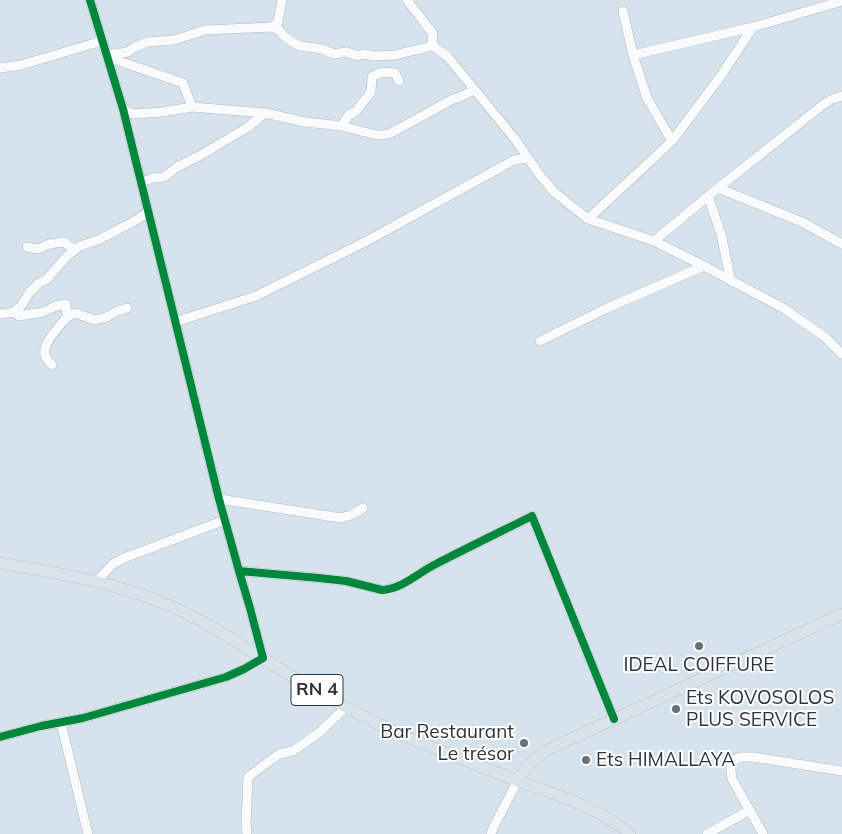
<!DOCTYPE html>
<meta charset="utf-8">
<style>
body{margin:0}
canvas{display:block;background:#d6e3ed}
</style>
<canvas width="842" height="834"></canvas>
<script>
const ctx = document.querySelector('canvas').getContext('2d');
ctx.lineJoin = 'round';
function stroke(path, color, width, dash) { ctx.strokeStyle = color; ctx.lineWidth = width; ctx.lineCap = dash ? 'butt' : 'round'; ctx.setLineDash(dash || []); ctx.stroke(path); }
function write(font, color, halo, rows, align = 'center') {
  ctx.font = font + ' Mulish,sans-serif'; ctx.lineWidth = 4; ctx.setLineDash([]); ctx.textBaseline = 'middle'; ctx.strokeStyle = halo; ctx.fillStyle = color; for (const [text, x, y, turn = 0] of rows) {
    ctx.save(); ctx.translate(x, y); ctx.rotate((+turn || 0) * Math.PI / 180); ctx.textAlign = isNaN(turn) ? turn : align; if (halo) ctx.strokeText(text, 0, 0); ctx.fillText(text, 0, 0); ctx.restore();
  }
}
const minor = new Path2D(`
 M 623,11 L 633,55 L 647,98 L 672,141
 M 272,27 L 279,30 L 284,36 L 291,41 L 300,46 L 322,49 L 334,54 L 347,52 L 357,56 L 364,54 L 373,56 L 397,55 C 408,50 421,51 432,45 L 433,34 L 407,0
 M 432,45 L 447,56 L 515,139 L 539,174 L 554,192 L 588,219 L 654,241 L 704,266 L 783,308 L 825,337 L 842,354
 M 633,55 L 753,27 L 842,1
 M 107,57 L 183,83 L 192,107 L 265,113 L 305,122 L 341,126 L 377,135 L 383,135 L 391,133 L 453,99 L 460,97 L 474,90
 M 107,57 L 113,54 L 128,52 L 133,48 L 147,42 L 174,40 L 205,30 L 272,27 L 278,22 L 282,0
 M 0,68 L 21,65 L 102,41
 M 123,109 L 133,114 L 162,112 L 192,107
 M 341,126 L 349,115 L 356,111 L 371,92 L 372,77 C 379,71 386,72 395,73 L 399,81
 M 141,183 L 152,178 L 164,177 L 177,167 L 201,155 L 248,127 L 265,113
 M 718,188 L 802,222 L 842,244
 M 708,196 L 721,234 L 731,281
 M 588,219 L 672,141 L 720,77 L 753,27
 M 654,241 L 718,188 L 824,104 L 832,99 L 842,96
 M 27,247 L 38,249 L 49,244 L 64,242 L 75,250
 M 14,312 L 19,316 L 43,312 L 56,306 L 66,304 L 67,317 C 60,326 42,343 45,355 C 46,359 49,362 52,365
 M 0,314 L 14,312 L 21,306 L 29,293 L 39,283 L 47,279 L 66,257 L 75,250 L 80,246 L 98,240 L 133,222 L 148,212
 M 67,317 L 75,313 L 95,320 L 107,317 L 115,312 L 127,308
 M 175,322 L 256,296 L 365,242 L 514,160 L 528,158
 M 540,341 L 605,309 L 704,266
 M 219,499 L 341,518 L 351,515 L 363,508
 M 239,571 L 319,578 L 346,581 L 382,590 C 402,589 418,573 434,565 C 467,548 500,532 532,516 L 614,719
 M 96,582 L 113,564 L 124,558 L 225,520
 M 61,723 L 88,834
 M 0,737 L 41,726 L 83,718 L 226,677 L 244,669 L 263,658 L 250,608 L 239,571 L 219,499 L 123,109 L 90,0
 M 247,834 L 246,823 L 248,777 L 279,754 L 293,751 L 320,732 L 346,707
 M 491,834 L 493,828 L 518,780
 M 707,834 L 750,810
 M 763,834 L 732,779 L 731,771 L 731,766 L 733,761 L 740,757 L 753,757 L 842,771`);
const major = new Path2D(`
 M 0,563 C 56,573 115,582 168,605 C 197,617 224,634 251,651 C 296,679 347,710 396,732 C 436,750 477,765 518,781 C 557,795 598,807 630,834
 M 518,780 C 527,767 533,759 547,750 L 842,614`);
stroke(minor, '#aeb8c0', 10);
stroke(major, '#bbc1c6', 12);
stroke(minor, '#f9fbfc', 9);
stroke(major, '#d9e3ea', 11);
stroke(new Path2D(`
 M 239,571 L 319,578 L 346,581 L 382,590 C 402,589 418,573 434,565 C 467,548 500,532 532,516 L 614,719
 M 0,737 L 41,726 L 83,718 L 226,677 L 244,669 L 263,658 L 250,608 L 239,571 L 219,499 L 123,109 L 90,0`), '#00873e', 8);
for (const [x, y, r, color] of [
 [699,646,5,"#677179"],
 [676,709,5,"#677179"],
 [524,743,5,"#677179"],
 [586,760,5,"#677179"]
]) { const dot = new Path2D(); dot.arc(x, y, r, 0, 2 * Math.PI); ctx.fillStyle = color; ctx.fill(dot); stroke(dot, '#fff', 2); }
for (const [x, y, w] of [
 [317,690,52]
]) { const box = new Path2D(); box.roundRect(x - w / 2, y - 15.5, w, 31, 4); ctx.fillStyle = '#fff'; ctx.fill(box); stroke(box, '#2b343b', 1); }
write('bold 18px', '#2b343b', null, [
 ["RN 4",317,690]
]);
write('19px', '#2b343b', '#fff', [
 ["IDEAL COIFFURE",699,665,"center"],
 ["Ets KOVOSOLOS",686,698],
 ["PLUS SERVICE",686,720],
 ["Bar Restaurant",514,732,"right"],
 ["Le trésor",514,754,"right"],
 ["Ets HIMALLAYA",596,760]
], 'left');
</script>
